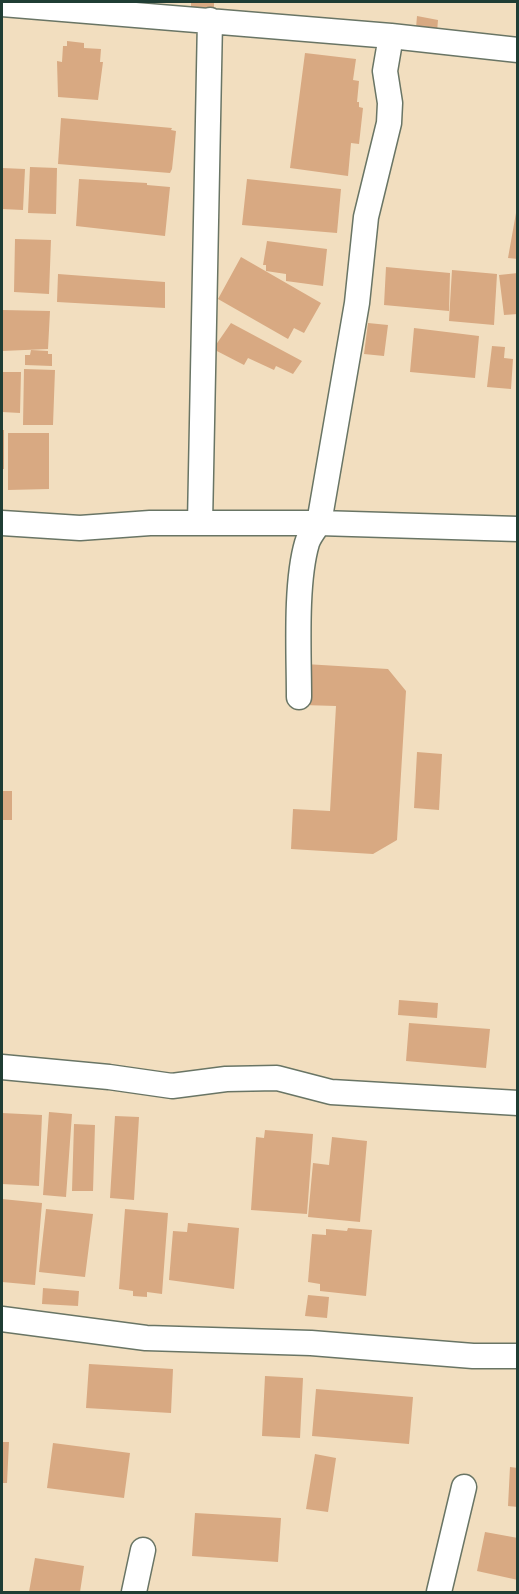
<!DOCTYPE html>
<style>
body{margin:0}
#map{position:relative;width:519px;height:1594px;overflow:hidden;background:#f2debf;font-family:Sriracha,sans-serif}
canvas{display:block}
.frame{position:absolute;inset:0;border:3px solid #1f3d34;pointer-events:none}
</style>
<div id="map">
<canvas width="519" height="1594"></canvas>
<div class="frame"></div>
</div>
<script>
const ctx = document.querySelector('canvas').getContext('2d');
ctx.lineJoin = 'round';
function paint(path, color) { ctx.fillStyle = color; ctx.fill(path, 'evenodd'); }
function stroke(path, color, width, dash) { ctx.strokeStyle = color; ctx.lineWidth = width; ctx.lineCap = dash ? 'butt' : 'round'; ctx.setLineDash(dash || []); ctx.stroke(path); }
paint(new Path2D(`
 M 191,2 L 214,2 L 214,9 L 191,7 Z
 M 417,16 L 438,20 L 437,32 L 416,28 Z
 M 67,41 L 84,43 L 84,48 L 101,49 L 100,62 L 103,62 L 98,100 L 58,97 L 57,61 L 62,62 L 63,46 L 67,46 Z
 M 305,53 L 356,59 L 353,80 L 359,81 L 357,102 L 359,102 L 359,107 L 363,108 L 359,144 L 351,143 L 348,176 L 290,168 Z
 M 61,118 L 172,128 L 171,130 L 176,131 L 172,169 L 170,173 L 58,164 Z
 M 30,167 L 57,168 L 56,214 L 28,213 Z
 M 2,168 L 25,169 L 23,210 L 2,209 Z
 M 79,179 L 147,183 L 147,185 L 170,187 L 165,236 L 76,226 Z
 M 247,179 L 341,189 L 337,233 L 242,225 Z
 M 516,213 L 518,213 L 518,259 L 508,258 Z
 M 15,239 L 51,240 L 49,294 L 14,292 Z
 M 267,241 L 327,249 L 323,286 L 286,281 L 286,274 L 266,271 L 266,265 L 263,265 Z
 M 241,257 L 321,303 L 304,333 L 294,328 L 288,339 L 218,299 Z
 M 386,267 L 450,273 L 449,311 L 384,305 Z
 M 452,270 L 497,274 L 494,325 L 449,321 Z
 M 518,273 L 518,314 L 504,315 L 499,275 Z
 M 58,274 L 165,282 L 165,308 L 57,302 Z
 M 2,310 L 50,311 L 48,349 L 2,351 Z
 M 231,323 L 302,361 L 293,374 L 276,366 L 274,370 L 248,358 L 244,365 L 213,349 Z
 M 368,323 L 388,325 L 384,356 L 364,354 Z
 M 414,328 L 479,336 L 475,378 L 410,372 Z
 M 492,346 L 505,347 L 504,358 L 513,359 L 511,389 L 487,387 Z
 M 31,350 L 48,351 L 48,354 L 52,354 L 52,366 L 25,365 L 25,355 L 30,355 Z
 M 24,369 L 55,370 L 53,425 L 23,425 Z
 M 2,372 L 21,372 L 20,413 L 2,412 Z
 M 2,430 L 4,430 L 4,469 L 2,469 Z
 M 8,433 L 49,433 L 49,489 L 8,490 Z
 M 305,664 L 388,669 L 406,691 L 397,840 L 373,854 L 291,849 L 293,809 L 330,811 L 336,706 L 303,705 Z
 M 417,752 L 442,754 L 439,810 L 414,808 Z
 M 2,791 L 12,791 L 12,820 L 2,820 Z
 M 399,1000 L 438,1003 L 437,1018 L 398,1015 Z
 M 409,1023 L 490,1029 L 486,1068 L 406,1061 Z
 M 49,1112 L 72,1114 L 66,1197 L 43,1195 Z
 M 2,1113 L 42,1115 L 39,1186 L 2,1184 Z
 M 115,1116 L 139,1117 L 134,1200 L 110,1198 Z
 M 74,1124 L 95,1125 L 93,1191 L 72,1191 Z
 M 265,1130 L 313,1134 L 307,1214 L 251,1210 L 256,1137 L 264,1138 Z
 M 332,1137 L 367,1141 L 360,1222 L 308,1217 L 313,1163 L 329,1165 Z
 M 2,1199 L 42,1203 L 35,1285 L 2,1282 Z
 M 46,1209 L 93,1214 L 85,1277 L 39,1272 Z
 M 125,1209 L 168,1213 L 162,1294 L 147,1292 L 147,1297 L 133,1296 L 133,1291 L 119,1289 Z
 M 188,1223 L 239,1228 L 234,1289 L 169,1280 L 173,1231 L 187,1232 Z
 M 348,1228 L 372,1230 L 366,1296 L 320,1291 L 320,1284 L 308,1282 L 312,1234 L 326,1235 L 326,1229 L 347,1231 Z
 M 43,1288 L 79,1291 L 78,1306 L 42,1304 Z
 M 308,1295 L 329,1297 L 327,1318 L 305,1316 Z
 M 89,1364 L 173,1369 L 171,1413 L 86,1408 Z
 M 265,1376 L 303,1378 L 300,1438 L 262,1436 Z
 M 316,1389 L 413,1397 L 409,1444 L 312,1436 Z
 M 2,1442 L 9,1442 L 7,1483 L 2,1483 Z
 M 53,1443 L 130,1453 L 124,1498 L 47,1488 Z
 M 315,1454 L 336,1458 L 328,1512 L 306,1509 Z
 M 510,1467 L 518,1468 L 518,1507 L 508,1506 Z
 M 195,1513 L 281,1518 L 278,1562 L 192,1556 Z
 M 485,1532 L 518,1538 L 518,1580 L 477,1571 Z
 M 35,1558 L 84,1566 L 80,1592 L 29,1592 Z`), '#d8a982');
const minor = new Path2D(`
 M 2,4 L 391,36 L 518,50
 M 2,523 L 80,528 L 150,523 L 319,523 L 518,529
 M 200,523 L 210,20
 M 299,697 C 299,654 295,584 307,543 C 309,536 315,529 319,523 L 357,303 L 366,217 L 389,123 L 390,103 L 385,71 L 391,36
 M 2,1067 L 109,1077 L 172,1086 L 226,1079 L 277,1078 L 331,1092 L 518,1103
 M 2,1319 L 146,1338 L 311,1343 L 473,1356 L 518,1356
 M 134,1592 L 143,1550
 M 439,1592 L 464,1487`);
stroke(minor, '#697565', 27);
stroke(minor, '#fff', 24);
</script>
